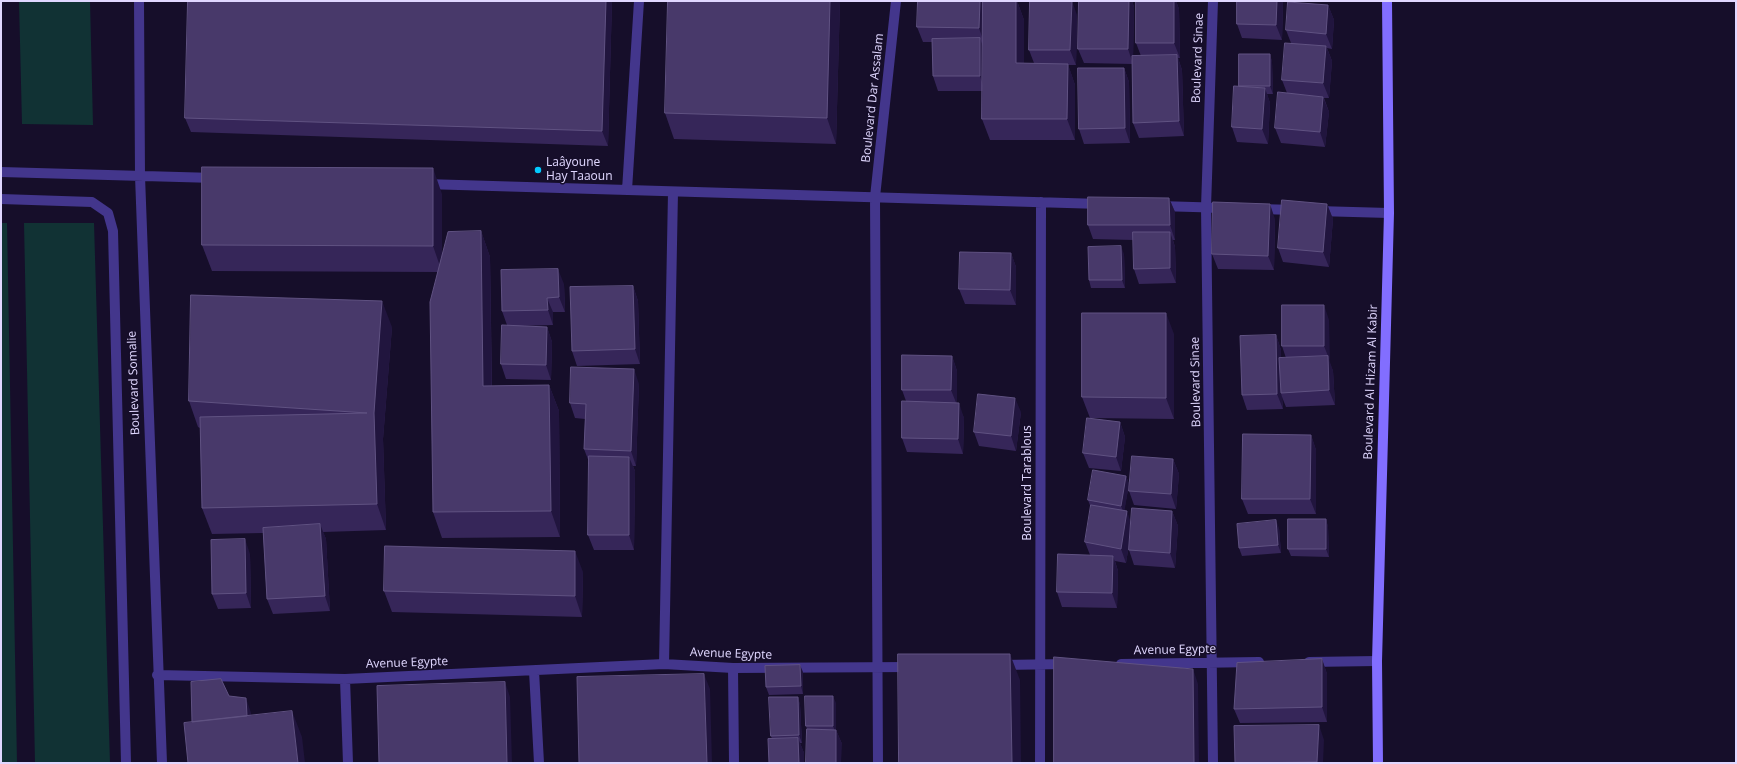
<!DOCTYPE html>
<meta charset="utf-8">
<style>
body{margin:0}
#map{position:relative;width:1737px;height:764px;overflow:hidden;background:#160e2a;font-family:"Open Sans",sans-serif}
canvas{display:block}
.frame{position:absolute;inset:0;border:2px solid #e0d7ff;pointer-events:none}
</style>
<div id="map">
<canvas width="1737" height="764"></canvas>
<div class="frame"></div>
</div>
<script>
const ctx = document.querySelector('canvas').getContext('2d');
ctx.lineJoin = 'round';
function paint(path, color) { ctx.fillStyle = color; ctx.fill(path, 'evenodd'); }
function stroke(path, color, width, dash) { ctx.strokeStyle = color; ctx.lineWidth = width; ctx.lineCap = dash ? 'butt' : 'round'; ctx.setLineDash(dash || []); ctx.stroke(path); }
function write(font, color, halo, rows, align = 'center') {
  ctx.font = font + ' "Open Sans",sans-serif'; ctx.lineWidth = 3; ctx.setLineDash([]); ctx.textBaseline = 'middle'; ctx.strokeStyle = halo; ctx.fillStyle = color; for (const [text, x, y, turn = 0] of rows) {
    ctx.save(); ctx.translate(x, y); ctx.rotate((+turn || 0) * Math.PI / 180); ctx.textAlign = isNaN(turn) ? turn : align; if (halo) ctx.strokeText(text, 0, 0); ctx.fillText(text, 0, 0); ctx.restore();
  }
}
paint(new Path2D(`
 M 19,1 L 90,1 L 93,125 L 22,124 Z
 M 1,223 L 7,223 L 17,763 L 1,763 Z
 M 24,223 L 94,223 L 110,763 L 35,763 Z`), '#113234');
stroke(new Path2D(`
 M 1,199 L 92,202 L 108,213 L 113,231 L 126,763`), '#43368c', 10);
stroke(new Path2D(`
 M 139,1 L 140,176 L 162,763
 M 1213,1 L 1206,207 L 1213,763
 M 1,172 L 215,178
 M 425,184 L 1101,204
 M 627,190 L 639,1
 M 1159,206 L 1227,208
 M 1259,209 L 1295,210
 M 1317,211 L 1389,213
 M 1309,662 L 1377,661
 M 664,664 L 673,192
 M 1121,664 L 1259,662
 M 1001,665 L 1067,664
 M 733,668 L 734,763
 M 534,671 L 539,763
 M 157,675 L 345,679 L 664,664 L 733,668 L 911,667
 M 345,679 L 348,763
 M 878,763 L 875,197 L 896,1
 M 1040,763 L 1041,202`), '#43368c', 10);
stroke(new Path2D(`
 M 1378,763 L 1377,661 L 1389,213 L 1387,1`), '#826eff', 10);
paint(new Path2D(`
 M 612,1 L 608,146 L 191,132 L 185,118 Z
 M 840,1 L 836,144 L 674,139 L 665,113 Z
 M 980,1 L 1017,1 L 1024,20 L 1024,63 L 1034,63 L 1029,50 L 1077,15 L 1076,65 L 1068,65 L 1075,85 L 1075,140 L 990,140 L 982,119 L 983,91 L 938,91 L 933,76 L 932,42 L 923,42 L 917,27 Z
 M 1079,1 L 1132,1 L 1134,7 L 1133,56 L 1141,56 L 1136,43 L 1136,1 L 1176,1 L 1179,9 L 1180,58 L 1178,58 L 1182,70 L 1184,136 L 1139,138 L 1133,123 L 1132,64 L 1084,63 L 1078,49 Z
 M 1237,1 L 1282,1 L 1283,4 L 1282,40 L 1242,38 L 1237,24 Z
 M 1328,5 L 1334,20 L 1332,49 L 1327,48 L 1332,61 L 1329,98 L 1324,98 L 1329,112 L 1325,147 L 1281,143 L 1275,128 L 1287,93 L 1282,80 L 1291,43 L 1286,30 Z
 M 1270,54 L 1272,62 L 1273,94 L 1267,94 L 1270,103 L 1268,144 L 1237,142 L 1232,127 L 1239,86 Z
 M 1124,68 L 1129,82 L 1130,143 L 1084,144 L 1079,129 Z
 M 442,194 L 442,254 L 481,231 L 490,257 L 492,386 L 549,385 L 559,411 L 560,537 L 442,538 L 433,512 L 437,272 L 212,271 L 202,245 Z
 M 1169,198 L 1175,212 L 1175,240 L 1173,240 L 1175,247 L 1176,283 L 1139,284 L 1134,269 L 1133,240 L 1093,239 L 1088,225 Z
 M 1327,204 L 1333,219 L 1329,267 L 1283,262 L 1278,248 Z
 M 1275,219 L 1274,270 L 1218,269 L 1212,254 Z
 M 1011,253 L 1016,267 L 1016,305 L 965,304 L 959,289 Z
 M 1124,254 L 1125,288 L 1091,288 L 1089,280 Z
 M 564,284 L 565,312 L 553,312 L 553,325 L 520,326 L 547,327 L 552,342 L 551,380 L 506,379 L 501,364 L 507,325 L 502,311 Z
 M 633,286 L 638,301 L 640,364 L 577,366 L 572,351 Z
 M 1329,320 L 1329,361 L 1333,371 L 1335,405 L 1286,407 L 1282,397 L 1283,409 L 1247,410 L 1242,395 L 1276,335 L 1281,350 L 1281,358 L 1286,358 L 1282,346 Z
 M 392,327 L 383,439 L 386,530 L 323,532 L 326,539 L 330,611 L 273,614 L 267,599 L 263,533 L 212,534 L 202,508 L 200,428 L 198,427 L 189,401 Z
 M 1174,334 L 1174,419 L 1090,418 L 1082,397 Z
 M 952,356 L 957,371 L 957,403 L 964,418 L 963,454 L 907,452 L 902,438 L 906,401 L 902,390 Z
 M 639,384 L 636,466 L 633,466 L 635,471 L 634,550 L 594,550 L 588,535 L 589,462 L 584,449 L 585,419 L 575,418 L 570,403 Z
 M 1021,412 L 1016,451 L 979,446 L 974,432 Z
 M 1120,422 L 1125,437 L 1121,471 L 1089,468 L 1083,453 Z
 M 1311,435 L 1316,450 L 1316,514 L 1248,514 L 1242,499 Z
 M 1173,459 L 1179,474 L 1176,509 L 1134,505 L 1129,491 Z
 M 1126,476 L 1129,484 L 1124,511 L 1131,522 L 1172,511 L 1178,526 L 1175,568 L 1134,565 L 1129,550 L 1129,544 L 1126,563 L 1115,561 L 1118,571 L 1117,608 L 1062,607 L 1057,592 L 1090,555 L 1085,542 L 1091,508 L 1088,500 Z
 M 1326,519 L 1328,527 L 1329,557 L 1291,556 L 1288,549 Z
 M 1279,528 L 1281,553 L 1242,556 L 1239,548 Z
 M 250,554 L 251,608 L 218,609 L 212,594 Z
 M 583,572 L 582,617 L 392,612 L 384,591 Z
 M 1322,659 L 1327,674 L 1327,722 L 1240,723 L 1234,709 Z
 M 803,672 L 803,694 L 769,695 L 766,687 Z
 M 798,697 L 800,705 L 802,743 L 800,743 L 804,753 L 804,763 L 769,763 L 772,739 L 771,736 Z
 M 836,703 L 836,730 L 842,744 L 807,729 L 806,726 Z`), '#362659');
paint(new Path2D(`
 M 606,1 L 612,1 L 608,146 L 602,131 Z
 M 830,1 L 840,1 L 836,144 L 827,118 Z
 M 980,1 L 983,1 L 984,43 L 979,28 Z
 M 1016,1 L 1017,1 L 1024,20 L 1024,84 L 1016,63 Z
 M 1072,1 L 1077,15 L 1076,65 L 1070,50 Z
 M 1129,1 L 1132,1 L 1134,7 L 1133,64 L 1128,49 Z
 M 1174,1 L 1176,1 L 1179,9 L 1180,58 L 1174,43 Z
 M 1277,1 L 1282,1 L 1283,4 L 1282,40 L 1276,25 Z
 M 1328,5 L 1334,20 L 1332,49 L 1326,34 Z
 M 980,38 L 985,53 L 985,91 L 980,76 Z
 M 1326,46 L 1332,61 L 1329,98 L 1323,83 Z
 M 1270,54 L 1272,62 L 1273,94 L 1270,86 Z
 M 1177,55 L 1182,70 L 1184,136 L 1179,121 Z
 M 1068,64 L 1075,85 L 1075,140 L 1067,119 Z
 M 1124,68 L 1129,82 L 1130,143 L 1125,128 Z
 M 1265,88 L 1270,103 L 1268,144 L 1262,129 Z
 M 1323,97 L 1329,112 L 1325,147 L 1320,132 Z
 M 433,168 L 442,194 L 442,272 L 433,246 Z
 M 1169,198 L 1175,212 L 1175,240 L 1170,225 Z
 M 1270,204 L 1275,219 L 1274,270 L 1268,256 Z
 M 1327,204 L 1333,219 L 1329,267 L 1323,252 Z
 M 481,231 L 490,257 L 492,412 L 483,386 Z
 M 1170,232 L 1175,247 L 1176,283 L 1170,268 Z
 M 1121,246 L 1124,254 L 1125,288 L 1122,280 Z
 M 1011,253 L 1016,267 L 1016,305 L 1010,290 Z
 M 558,269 L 564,284 L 565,312 L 559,297 Z
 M 633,286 L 638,301 L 640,364 L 635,349 Z
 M 547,298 L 553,312 L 553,325 L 548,310 Z
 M 382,301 L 392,327 L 383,439 L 386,530 L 377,504 L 374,413 Z
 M 1324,305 L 1329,320 L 1330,361 L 1324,346 Z
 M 1166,313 L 1174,334 L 1174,419 L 1166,398 Z
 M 547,327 L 552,342 L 551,380 L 546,365 Z
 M 1276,335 L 1281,350 L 1282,392 L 1281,393 L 1282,397 L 1283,409 L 1277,394 Z
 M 952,356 L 957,371 L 957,405 L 951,390 Z
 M 1328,356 L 1333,371 L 1335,405 L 1329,390 Z
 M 634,369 L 639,384 L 636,466 L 631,451 Z
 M 549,385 L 559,411 L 560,537 L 551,511 Z
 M 1015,398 L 1021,412 L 1016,451 L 1011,436 Z
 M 959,403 L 964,418 L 963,454 L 958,439 Z
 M 1120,422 L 1125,437 L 1121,471 L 1116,457 Z
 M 1311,435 L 1316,450 L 1316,514 L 1310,499 Z
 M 629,457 L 635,471 L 634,550 L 629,535 Z
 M 1173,459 L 1179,474 L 1176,509 L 1171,494 Z
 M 1126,476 L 1129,484 L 1124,514 L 1121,506 Z
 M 1127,511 L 1132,526 L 1126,563 L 1121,549 Z
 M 1172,511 L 1178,526 L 1175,568 L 1170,553 Z
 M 1326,519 L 1328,527 L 1329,557 L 1326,549 Z
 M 1276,520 L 1279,528 L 1281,553 L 1278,545 Z
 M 320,524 L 326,539 L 330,611 L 325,596 Z
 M 245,539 L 250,554 L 251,608 L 246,593 Z
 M 575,551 L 583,572 L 582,617 L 575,596 Z
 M 1113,556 L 1118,571 L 1117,608 L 1112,593 Z
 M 1010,654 L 1020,680 L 1021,763 L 1012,763 Z
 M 1322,659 L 1327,674 L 1327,722 L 1322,707 Z
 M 800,665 L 803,672 L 803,694 L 801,686 Z
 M 1193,669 L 1198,684 L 1199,763 L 1194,763 Z
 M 704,674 L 710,689 L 712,763 L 707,763 Z
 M 505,682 L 510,697 L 512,763 L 507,763 Z
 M 833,696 L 836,703 L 836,734 L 833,726 Z
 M 798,697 L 800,705 L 802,743 L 799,735 Z
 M 246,698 L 251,713 L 253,739 L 247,724 Z
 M 292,711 L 302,737 L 305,763 L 298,763 Z
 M 1319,725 L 1324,740 L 1323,763 L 1317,763 L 1317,762 Z
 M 836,730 L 842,744 L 841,763 L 836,763 Z
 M 798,738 L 804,753 L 804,763 L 799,763 Z`), '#21153e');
const building = new Path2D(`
 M 188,1 L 606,1 L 602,131 L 185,118 Z
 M 668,1 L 830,1 L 827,118 L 665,113 Z
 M 918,1 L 980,1 L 979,28 L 917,27 Z
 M 983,1 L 1016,1 L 1016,63 L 1068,64 L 1067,119 L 982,119 Z
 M 1030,1 L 1072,1 L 1070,50 L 1029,50 Z
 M 1079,1 L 1129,1 L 1128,49 L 1078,49 Z
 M 1136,1 L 1174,1 L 1174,43 L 1136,43 Z
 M 1237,1 L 1277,1 L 1276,25 L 1237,24 Z
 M 1288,2 L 1328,5 L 1326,34 L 1286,30 Z
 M 980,38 L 980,76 L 933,76 L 932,39 Z
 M 1285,43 L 1326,46 L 1323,83 L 1282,80 Z
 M 1239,54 L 1270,54 L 1270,86 L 1239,86 Z
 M 1177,55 L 1179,121 L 1133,123 L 1132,56 Z
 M 1078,68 L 1124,68 L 1125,128 L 1079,129 Z
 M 1234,86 L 1265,88 L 1262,129 L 1232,127 Z
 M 1278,92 L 1323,97 L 1320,132 L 1275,128 Z
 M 202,167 L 433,168 L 433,246 L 202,245 Z
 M 1088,197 L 1169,198 L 1170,225 L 1088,225 Z
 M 1282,200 L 1327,204 L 1323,252 L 1278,248 Z
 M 1213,202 L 1270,204 L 1268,256 L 1212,254 Z
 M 481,231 L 483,386 L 549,385 L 551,511 L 433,512 L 430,302 L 448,232 Z
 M 1133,232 L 1170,232 L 1170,268 L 1134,269 Z
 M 1121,246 L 1122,280 L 1089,280 L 1088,247 Z
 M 960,252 L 1011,253 L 1010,290 L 959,289 Z
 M 558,269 L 559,297 L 547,298 L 548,310 L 502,311 L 501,270 Z
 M 633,286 L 635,349 L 572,351 L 570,287 Z
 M 191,295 L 382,301 L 374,413 L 377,504 L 202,508 L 200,417 L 367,413 L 189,401 Z
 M 1282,305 L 1324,305 L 1324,346 L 1282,346 Z
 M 1082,313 L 1166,313 L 1166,398 L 1082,397 Z
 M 502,325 L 547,327 L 546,365 L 501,364 Z
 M 1276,335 L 1277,394 L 1242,395 L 1240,336 Z
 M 902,355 L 952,356 L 951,390 L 902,390 Z
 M 1328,356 L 1329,390 L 1281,393 L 1279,358 Z
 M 571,367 L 634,369 L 631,451 L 584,449 L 586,404 L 570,403 Z
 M 978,394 L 1015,398 L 1011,436 L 974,432 Z
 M 902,401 L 959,403 L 958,439 L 902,438 Z
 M 1087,418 L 1120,422 L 1116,457 L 1083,453 Z
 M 1243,434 L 1311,435 L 1310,499 L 1242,499 Z
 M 589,456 L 629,457 L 629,535 L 588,535 Z
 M 1132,456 L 1173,459 L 1171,494 L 1129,491 Z
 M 1093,470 L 1126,476 L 1121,506 L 1088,500 Z
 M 1091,505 L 1127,511 L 1121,549 L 1085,542 Z
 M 1132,508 L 1172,511 L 1170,553 L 1129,550 Z
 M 1288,519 L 1326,519 L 1326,549 L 1288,549 Z
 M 1276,520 L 1278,545 L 1239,548 L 1237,524 Z
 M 320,524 L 325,596 L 267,599 L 263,528 Z
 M 245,539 L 246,593 L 212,594 L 211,540 Z
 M 385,546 L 575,551 L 575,596 L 384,591 Z
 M 1058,554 L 1113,556 L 1112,593 L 1057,592 Z
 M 898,654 L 1010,654 L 1012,763 L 899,763 Z
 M 1054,657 L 1193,669 L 1194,763 L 1054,763 Z
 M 1322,659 L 1322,707 L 1234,709 L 1237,663 Z
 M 800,665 L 801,686 L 766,687 L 765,666 Z
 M 704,674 L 707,763 L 579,763 L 577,677 Z
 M 221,679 L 229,696 L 246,698 L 247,716 L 192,722 L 191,682 Z
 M 505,682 L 507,763 L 379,763 L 377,686 Z
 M 805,696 L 833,696 L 833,726 L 806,726 Z
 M 769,697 L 798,697 L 799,735 L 771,736 Z
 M 292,711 L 298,763 L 188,763 L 184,723 Z
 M 1319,725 L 1317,762 L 1235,763 L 1234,726 Z
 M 807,729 L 836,730 L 836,763 L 806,763 Z
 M 798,738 L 799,763 L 769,763 L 768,739 Z`);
paint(building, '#48396a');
stroke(building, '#605282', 1);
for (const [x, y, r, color] of [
 [538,170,4,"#03caff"]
]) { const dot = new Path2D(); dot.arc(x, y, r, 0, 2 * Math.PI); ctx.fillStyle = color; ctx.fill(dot); stroke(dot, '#160e2a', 1.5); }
write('12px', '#e0d7ff', '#160e2a', [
 ["Boulevard Sinae",1198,58,-88],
 ["Boulevard Dar Assalam",873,98,-84],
 ["Boulevard Sinae",1196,382,-91],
 ["Boulevard Al Hizam Al Kabir",1371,382,-88],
 ["Boulevard Somalie",134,383,-92],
 ["Boulevard Tarablous",1028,483,-90],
 ["Avenue Egypte",1175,650,-1],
 ["Avenue Egypte",731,654,2],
 ["Avenue Egypte",407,663,-2]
]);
write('12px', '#e0d7ff', '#160e2a', [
 ["Laâyoune",546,163],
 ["Hay Taaoun",546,177]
], 'left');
</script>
